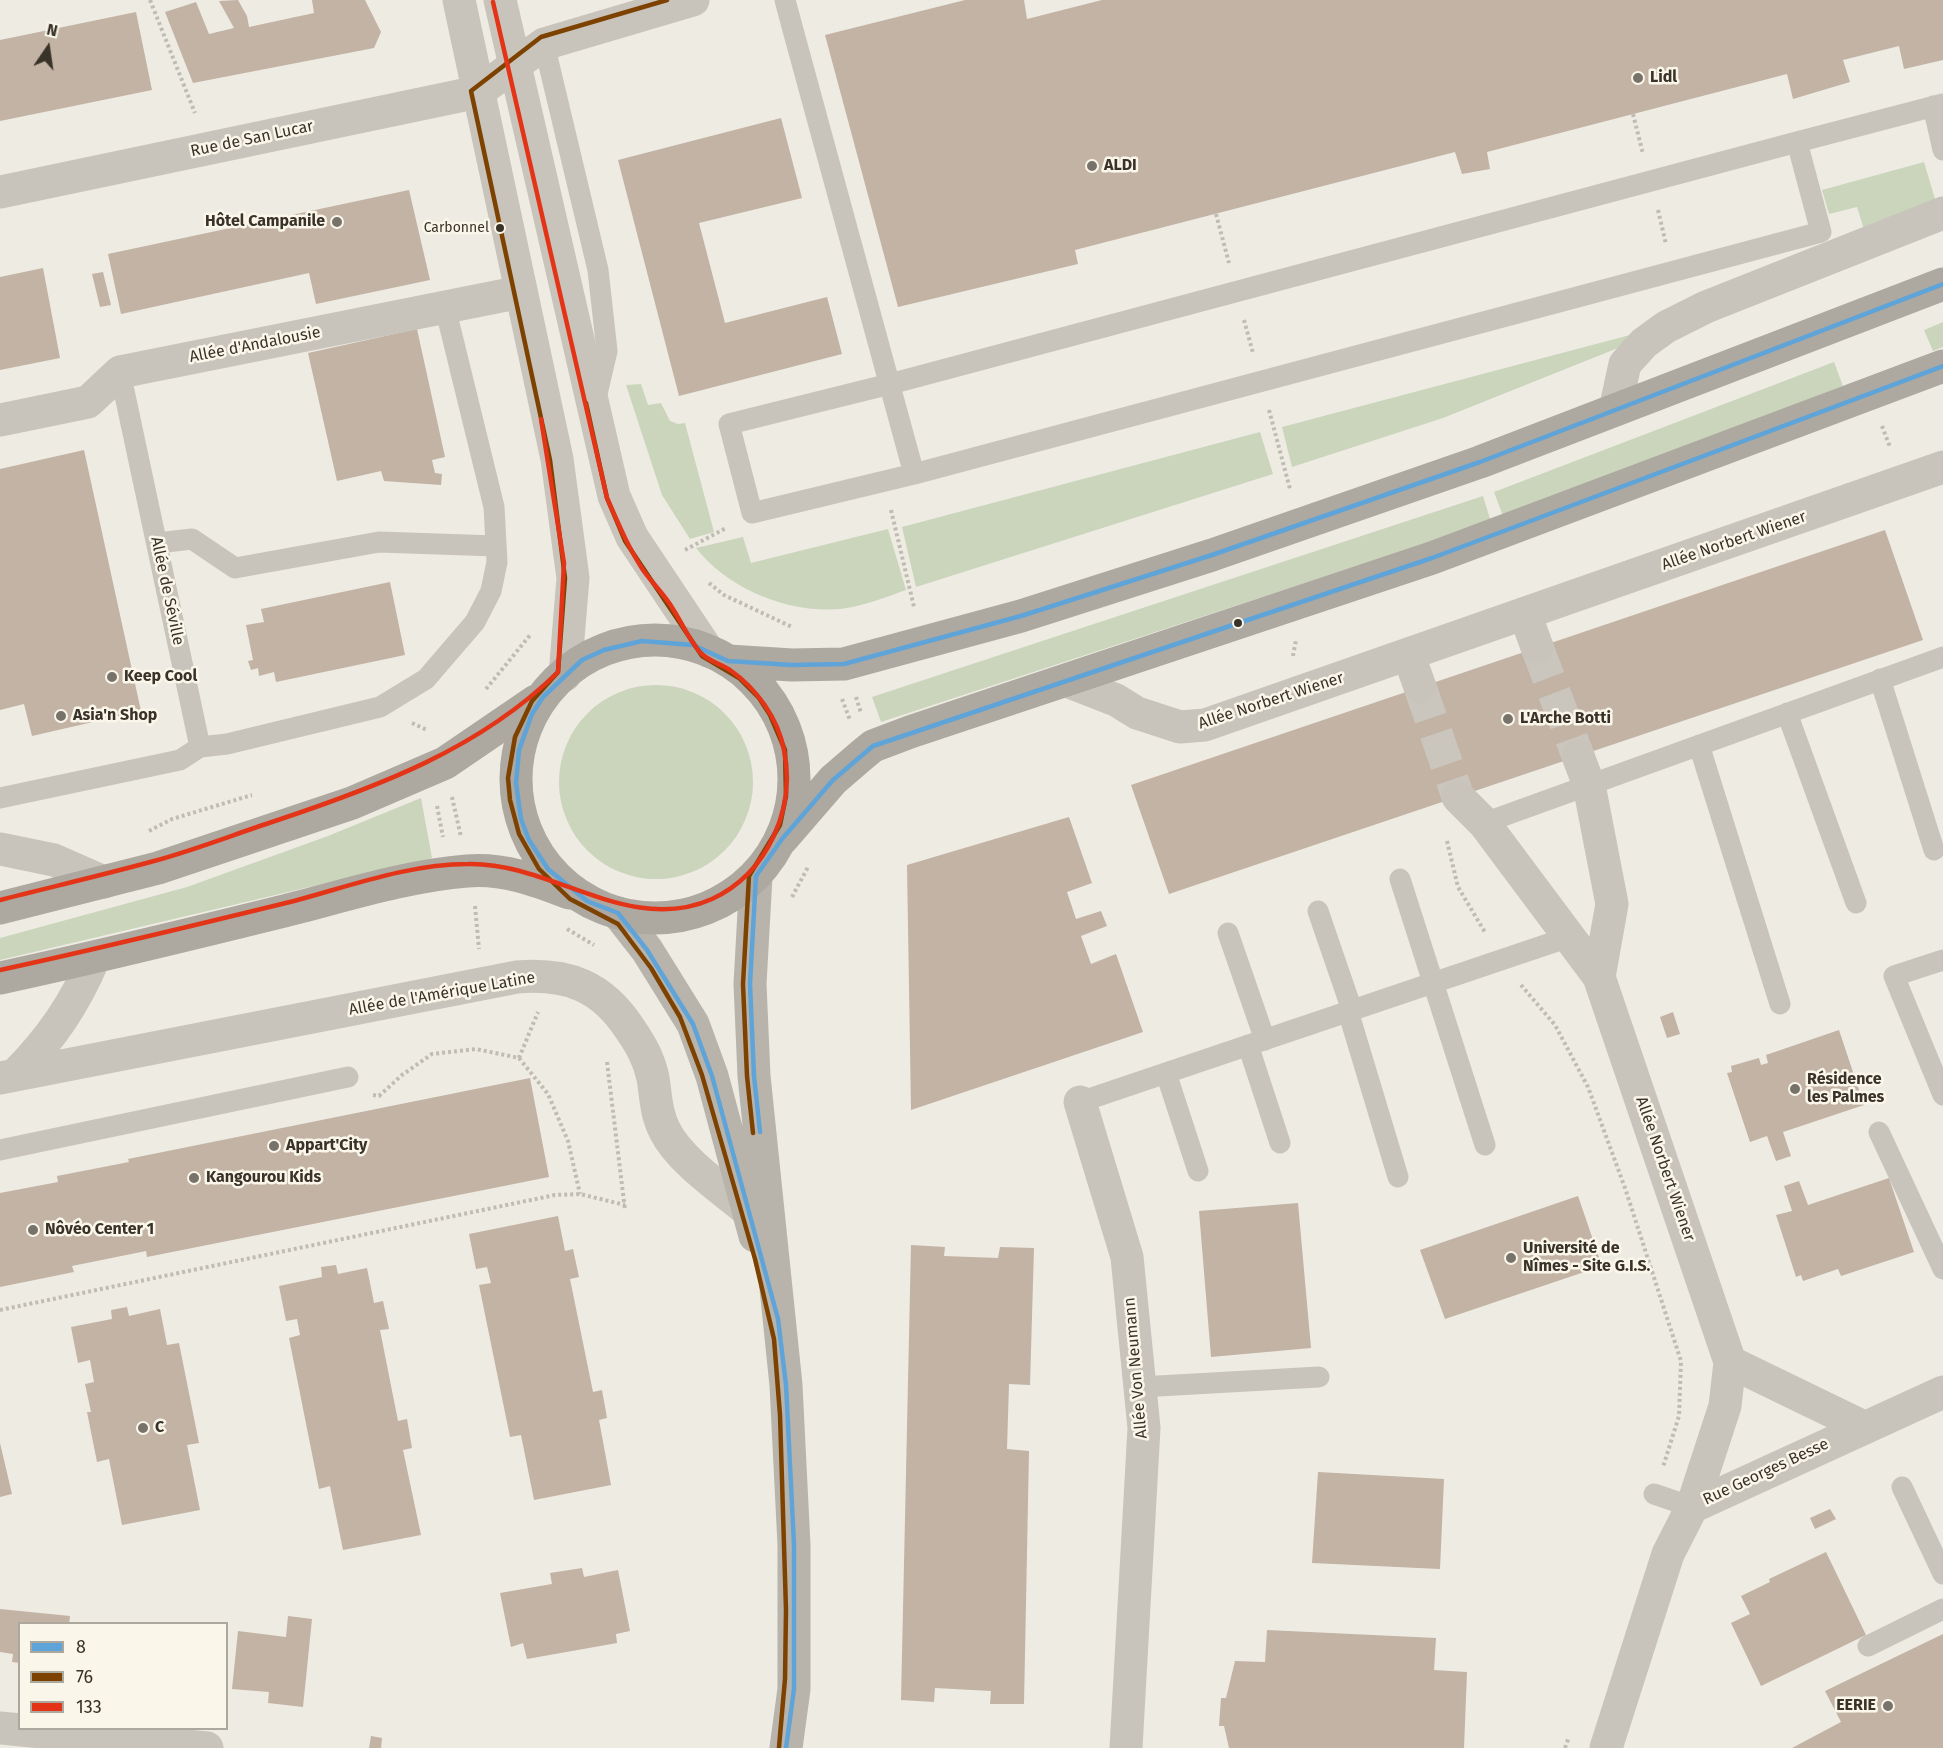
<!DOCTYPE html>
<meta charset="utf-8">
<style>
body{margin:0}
#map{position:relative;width:1943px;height:1748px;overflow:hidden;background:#eeebe3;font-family:"Fira Sans",sans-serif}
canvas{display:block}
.legend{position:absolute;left:18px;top:1622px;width:210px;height:108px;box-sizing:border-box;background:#faf7ea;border:2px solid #ada89d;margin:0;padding:8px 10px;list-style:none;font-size:18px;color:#393229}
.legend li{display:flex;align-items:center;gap:12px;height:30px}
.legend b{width:30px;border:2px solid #ada89d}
.north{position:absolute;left:18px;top:18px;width:60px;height:60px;-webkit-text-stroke:4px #faf7ea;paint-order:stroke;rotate:13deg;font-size:16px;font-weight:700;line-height:24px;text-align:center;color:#393229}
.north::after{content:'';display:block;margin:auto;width:21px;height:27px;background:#393229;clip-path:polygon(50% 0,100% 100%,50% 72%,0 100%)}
</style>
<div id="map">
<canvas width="1943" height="1748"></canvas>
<ul class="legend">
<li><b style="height:8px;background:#5fa4d9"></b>8</li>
<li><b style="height:8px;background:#7e4200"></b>76</li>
<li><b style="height:8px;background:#e43417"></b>133</li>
</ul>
<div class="north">N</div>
</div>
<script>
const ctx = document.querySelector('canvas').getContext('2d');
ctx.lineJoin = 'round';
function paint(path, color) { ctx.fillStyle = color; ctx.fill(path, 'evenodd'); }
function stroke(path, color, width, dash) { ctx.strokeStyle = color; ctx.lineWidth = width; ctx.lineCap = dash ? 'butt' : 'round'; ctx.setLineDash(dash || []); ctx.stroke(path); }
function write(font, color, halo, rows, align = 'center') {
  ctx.font = font + ' "Fira Sans",sans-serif'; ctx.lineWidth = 5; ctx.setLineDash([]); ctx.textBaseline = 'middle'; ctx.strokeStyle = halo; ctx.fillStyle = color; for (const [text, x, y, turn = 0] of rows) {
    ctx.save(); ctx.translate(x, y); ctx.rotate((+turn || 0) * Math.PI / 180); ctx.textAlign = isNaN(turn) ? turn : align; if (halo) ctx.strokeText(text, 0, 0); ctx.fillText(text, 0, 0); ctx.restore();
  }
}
paint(new Path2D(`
 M 1924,162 L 1938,209 L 1867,239 L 1857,207 L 1829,214 L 1822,190 Z
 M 1943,322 L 1943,347 L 1933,351 L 1924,330 Z
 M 1630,335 L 1623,346 L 1443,418 L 1292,467 L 1282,427 Z
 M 1834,362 L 1843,386 L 1503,516 L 1494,492 Z
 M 641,384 L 648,405 L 661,403 L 670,421 L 678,424 L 685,423 L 714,532 L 690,539 L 662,495 L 626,385 Z
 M 1260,432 L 1273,474 L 916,587 L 902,527 Z
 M 1483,496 L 1491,522 L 881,722 L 872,697 Z
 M 888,529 L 906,590 C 889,596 871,603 853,607 C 799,618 730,592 696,548 L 743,537 L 751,563 Z
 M559 782a97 97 0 1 1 194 0a97 97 0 1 1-194 0Z
 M 421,798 L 432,858 L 0,960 L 0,938 L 187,887 L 328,836 Z`), '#cad5bc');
paint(new Path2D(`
 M 238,0 L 247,16 L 249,27 L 314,13 L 312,0 L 365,0 L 381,32 L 374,48 L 193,83 L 165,12 L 196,2 L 209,34 L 234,28 L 219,1 Z
 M 965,0 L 1024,0 L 1027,19 L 1102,0 L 1943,0 L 1943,60 L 1904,69 L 1899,46 L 1843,60 L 1850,82 L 1793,99 L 1787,74 L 1487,152 L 1490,169 L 1462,174 L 1455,152 L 1075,250 L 1078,264 L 898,307 L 825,35 Z
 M 136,12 L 152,90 L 0,121 L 0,40 Z
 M 781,118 L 802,198 L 699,223 L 725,323 L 827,297 L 842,354 L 679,396 L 618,160 Z
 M 409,190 L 430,280 L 316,304 L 309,273 L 121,314 L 108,254 Z
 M 43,268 L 60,358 L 0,370 L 0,277 Z
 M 103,272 L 111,305 L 100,307 L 92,274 Z
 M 417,329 L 445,457 L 432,460 L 435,473 L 442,474 L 441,485 L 384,481 L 381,471 L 337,481 L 308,353 Z
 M 84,450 L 141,711 L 32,736 L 24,704 L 0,710 L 0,469 Z
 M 1885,530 L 1923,640 L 1169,894 L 1131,785 Z
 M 390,582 L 405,655 L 276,682 L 274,672 L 259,676 L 258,668 L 251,670 L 248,661 L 253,660 L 246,625 L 264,622 L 261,609 Z
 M 1069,817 L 1092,883 L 1067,892 L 1076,919 L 1101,911 L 1107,926 L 1081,936 L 1091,964 L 1116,954 L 1143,1032 L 911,1110 L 907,865 Z
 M 1673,1012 L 1680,1034 L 1667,1038 L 1660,1017 Z
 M 1839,1030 L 1864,1105 L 1783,1132 L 1791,1156 L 1776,1161 L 1767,1136 L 1750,1142 L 1727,1073 L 1732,1072 L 1731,1066 L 1759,1058 L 1761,1065 L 1768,1063 L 1766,1055 Z
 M 530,1078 L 549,1177 L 147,1257 L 146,1251 L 72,1266 L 74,1272 L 0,1287 L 0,1193 L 58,1182 L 57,1176 L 129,1162 L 128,1159 Z
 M 1889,1178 L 1914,1252 L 1841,1276 L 1838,1269 L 1803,1281 L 1801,1275 L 1796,1277 L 1776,1215 L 1792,1211 L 1784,1186 L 1799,1181 L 1808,1205 Z
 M 1578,1196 L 1602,1266 L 1445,1319 L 1420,1250 Z
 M 1298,1203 L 1311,1348 L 1211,1357 L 1199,1211 Z
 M 558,1216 L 565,1251 L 573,1249 L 579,1277 L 570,1279 L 593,1392 L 602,1390 L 607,1418 L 599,1420 L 611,1485 L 534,1500 L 521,1435 L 510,1437 L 479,1285 L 491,1283 L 487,1267 L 476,1269 L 469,1234 Z
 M 911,1245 L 945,1247 L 944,1256 L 998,1258 L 1000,1247 L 1034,1248 L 1030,1385 L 1009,1384 L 1007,1449 L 1029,1451 L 1024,1704 L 990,1704 L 991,1691 L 935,1688 L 934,1702 L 901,1700 Z
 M 336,1265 L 338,1274 L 367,1268 L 374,1303 L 383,1301 L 389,1329 L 380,1330 L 398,1421 L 407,1419 L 412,1448 L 403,1450 L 421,1535 L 343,1550 L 330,1486 L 319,1489 L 289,1338 L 300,1335 L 297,1319 L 286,1321 L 279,1286 L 322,1277 L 321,1267 Z
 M 127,1307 L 129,1316 L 160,1309 L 167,1345 L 179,1343 L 199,1443 L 187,1445 L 200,1510 L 122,1525 L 109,1459 L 97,1462 L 87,1412 L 91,1412 L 85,1384 L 94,1382 L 90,1360 L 78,1363 L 71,1327 L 112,1319 L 111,1310 Z
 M 0,1443 L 12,1494 L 0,1497 Z
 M 1318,1472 L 1444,1479 L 1440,1569 L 1312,1563 Z
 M 1830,1509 L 1836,1519 L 1815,1529 L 1810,1518 Z
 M 1826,1552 L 1866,1635 L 1761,1686 L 1731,1623 L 1750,1614 L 1741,1596 L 1770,1582 L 1769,1579 Z
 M 582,1568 L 584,1577 L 618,1570 L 630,1631 L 616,1634 L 617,1643 L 527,1659 L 523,1643 L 511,1647 L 500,1593 L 552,1584 L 550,1573 Z
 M 0,1609 L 70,1616 L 69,1624 L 20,1624 L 20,1663 L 12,1662 L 13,1654 L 0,1652 Z
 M 288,1616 L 312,1619 L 303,1707 L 268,1703 L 269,1692 L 232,1689 L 238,1631 L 286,1637 Z
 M 1267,1630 L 1436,1638 L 1434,1670 L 1467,1672 L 1464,1748 L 1229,1748 L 1224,1726 L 1219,1726 L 1221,1698 L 1226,1698 L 1235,1661 L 1265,1662 Z
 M 1943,1634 L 1943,1748 L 1792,1748 L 1841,1722 L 1825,1691 Z
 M 371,1736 L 382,1738 L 381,1748 L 369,1748 Z`), '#c2b3a4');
stroke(new Path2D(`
 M 1537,647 L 1578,756
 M 1420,687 L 1458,797`), '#cac6be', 33, [33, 16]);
stroke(new Path2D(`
 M 150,0 L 195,113
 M 1633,114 L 1643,154
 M 1658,210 L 1666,244
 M 1216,214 L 1229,263
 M 1244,320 L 1253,353
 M 1269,410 L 1290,489
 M 1882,426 L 1890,447
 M 891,510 L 914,607
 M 685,550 L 726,528
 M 709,583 L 724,595 L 792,627
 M 1293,656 L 1296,640
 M 486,689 L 531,634
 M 856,697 L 861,713
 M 842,699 L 850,720
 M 412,723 L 427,730
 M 452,797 L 461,837
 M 437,806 L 443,837
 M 149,831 L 172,819 L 252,795
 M 1447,841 L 1458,887 L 1486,934
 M 792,897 L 808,867
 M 475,906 L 479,949
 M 567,929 L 594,945
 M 1521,985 L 1555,1025 L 1588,1087 L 1625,1188 L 1681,1361 L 1679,1416 L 1663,1467
 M 519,1058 L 538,1012
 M 607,1062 L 625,1210
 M 373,1095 L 379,1096 L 402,1075 L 432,1054 L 476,1049 L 519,1058 L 548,1094 L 568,1141 L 580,1194
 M 0,1310 L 555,1195 L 580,1194 L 625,1205
 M 1565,1748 L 1569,1737`), '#c0bcb4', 4, [3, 3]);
stroke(new Path2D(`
 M 785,0 L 793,30 L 914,474 L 1821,232 L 1797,142 L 890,384 L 729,424 L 752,513 L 914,474
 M 544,44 L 598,270 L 607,351 L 596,398
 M 1933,106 L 1943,150
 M 1797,142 L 1943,104
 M 120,372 L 200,747
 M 157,543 L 192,539 L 235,568 L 379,542 L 496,546
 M 1880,679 L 1934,850
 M 1787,713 L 1856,903
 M 1699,745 L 1780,1004
 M 0,798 L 180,760 L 200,747 L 227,744 L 380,707 L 426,679 L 475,622 L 491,591 L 497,562 L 494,507 L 445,307
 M 1484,823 L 1943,657
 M 1400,879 L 1485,1145
 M 1318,911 L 1352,1010
 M 1228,933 L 1265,1040
 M 1943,960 L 1894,976 L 1943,1095
 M 1348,1011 L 1398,1177
 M 1248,1045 L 1280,1143
 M 1166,1073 L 1198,1171
 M 1080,1102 L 1569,937
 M 1879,1132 L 1943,1269
 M 0,1150 L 348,1077
 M 1140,1387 L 1319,1377
 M 1902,1487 L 1943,1574
 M 1654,1494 L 1692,1507
 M 1868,1646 L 1943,1609`), '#c8c4bb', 21);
stroke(new Path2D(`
 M 0,192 L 478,92 L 544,44 L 693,0
 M 1615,410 L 1625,364 L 1644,343 L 1666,327 L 1706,307 L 1943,213
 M 0,420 L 88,402 L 120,372 L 521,292
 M 1525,614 L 1537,647
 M 1409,656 L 1420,687
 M 1067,681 L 1116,700 L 1137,713 L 1180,727 L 1205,725 L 1943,467
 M 1578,756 L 1589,785 L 1612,904 L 1599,977
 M 1458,797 L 1484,823 L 1599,977 L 1730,1362 L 1725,1406 L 1692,1507
 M 0,849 L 54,860 L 104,882
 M 15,1075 C 50,1040 75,1004 94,958
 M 0,1078 L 517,977 C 568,973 602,986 630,1029 C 641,1045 649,1059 653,1078 C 656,1097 656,1114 665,1131 C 680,1161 722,1189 747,1210
 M 1080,1102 L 1127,1257 L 1144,1428 L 1126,1748
 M 1730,1362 L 1864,1427
 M 0,1728 L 207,1748
 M 1606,1748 L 1668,1554 L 1692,1507 L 1943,1392`), '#c8c4bb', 33);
stroke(new Path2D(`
 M 459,0 L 557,459 L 573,578 L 565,675
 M 500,0 L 614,496 L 632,537 L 708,651`), '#c8c4bb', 33);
stroke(new Path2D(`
 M 756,876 L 750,984 L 754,1076 L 786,1385 L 794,1545 L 794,1689 L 786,1748
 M 618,913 L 647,950 L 693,1024 L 712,1076 L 755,1236`), '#b8b4ac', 33);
stroke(new Path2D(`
 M516 779a139 139 0 1 1 278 0a139 139 0 1 1-278 0Z
 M 728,661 L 792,665 L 844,664 L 1021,616 L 1212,555 L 1480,462 L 1943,284
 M 782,839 L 833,780 L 862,755 L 873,746 L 910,732 L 1432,558 L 1943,366
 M 0,908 L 158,868 L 352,803 L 445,763 L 536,701
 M 0,978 C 94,958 187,935 280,912 C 341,897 404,876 467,871 C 503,868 536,880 569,893`), '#ada8a0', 33);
stroke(new Path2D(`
 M 760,1132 L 754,1076 L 750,984 L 756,876 L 782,839 L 833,780 L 873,746 L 1432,558 L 1943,366
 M 786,1748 L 794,1689 L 794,1545 L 786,1385 L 778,1319 L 712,1076 L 693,1024 L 647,950 L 618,913 L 587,901 L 548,869 L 529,840 L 521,819 L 516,783 L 519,750 L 532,714 L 543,697 L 582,660 L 604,650 L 642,641 L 693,645 L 728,661 L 792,665 L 844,664 L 1021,616 L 1212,555 L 1480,462 L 1943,284`), '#5fa4d9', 4.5);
stroke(new Path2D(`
 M 667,0 L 541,37 L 471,91 L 550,460 L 565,578 L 558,672 L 532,701 L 515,737 L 508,778 L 510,800 L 519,834 L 539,869 L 570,899 L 618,924 L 651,968 L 680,1017 L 702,1075 L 755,1259 L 774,1339 L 780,1415 L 786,1610 L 785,1679 L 779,1747
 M 586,403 L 607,498 L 625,541 L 702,656 L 739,678 L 759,698 L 770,715 L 785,750 L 786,796 L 780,825 L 749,876 L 743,984 L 747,1076 L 753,1133`), '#7e4200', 4.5);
stroke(new Path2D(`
 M 0,900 C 51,887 103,875 154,861 C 195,850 235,834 275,821 C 377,787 480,749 558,672 L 564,563 L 541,419
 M 0,970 C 98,949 196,925 294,901 C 350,886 409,864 468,864 C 552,862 629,936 712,899 C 768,873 796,808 784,750 C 778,718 756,688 730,670 C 719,663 707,661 699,651 C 688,638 682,623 673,609 C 665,595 652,583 643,570 C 628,547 618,523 607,498 L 493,2`), '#e43417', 4.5);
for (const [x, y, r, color] of [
 [1638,78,6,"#78736a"],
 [1092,166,6,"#78736a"],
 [337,222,6,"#78736a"],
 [500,228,5,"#393229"],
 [1238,623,5,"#393229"],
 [112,677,6,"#78736a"],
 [61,716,6,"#78736a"],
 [1508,719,6,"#78736a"],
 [1795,1089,6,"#78736a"],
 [274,1146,6,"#78736a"],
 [194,1178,6,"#78736a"],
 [33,1230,6,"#78736a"],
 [1511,1258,6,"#78736a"],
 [143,1428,6,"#78736a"],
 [1888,1706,6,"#78736a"]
]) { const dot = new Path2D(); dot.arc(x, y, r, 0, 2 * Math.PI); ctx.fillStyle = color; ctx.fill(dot); stroke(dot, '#faf7ea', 2); }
write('14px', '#393229', '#faf7ea', [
 ["Carbonnel",489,228]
], 'right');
write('bold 16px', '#393229', '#faf7ea', [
 ["Lidl",1650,78],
 ["ALDI",1104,166],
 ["Hôtel Campanile",325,222,"right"],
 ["Keep Cool",124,677],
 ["Asia'n Shop",73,716],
 ["L'Arche Botti",1520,719],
 ["Résidence",1807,1080],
 ["les Palmes",1807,1098],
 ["Appart'City",286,1146],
 ["Kangourou Kids",206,1178],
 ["Nôvéo Center 1",45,1230],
 ["Université de",1523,1249],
 ["Nîmes - Site G.I.S.",1523,1267],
 ["C",155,1428],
 ["EERIE",1876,1706,"right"]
], 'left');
write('16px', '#393229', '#faf7ea', [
 ["Rue de San Lucar",252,139,-12],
 ["Allée d'Andalousie",255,345,-11],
 ["Allée Norbert Wiener",1734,541,-19],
 ["Allée de Séville",167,591,78],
 ["Allée Norbert Wiener",1271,701,-18],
 ["Allée de l'Amérique Latine",442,994,-10],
 ["Allée Norbert Wiener",1665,1169,71],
 ["Allée Von Neumann",1136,1368,-95],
 ["Rue Georges Besse",1766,1472,-25]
]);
</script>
